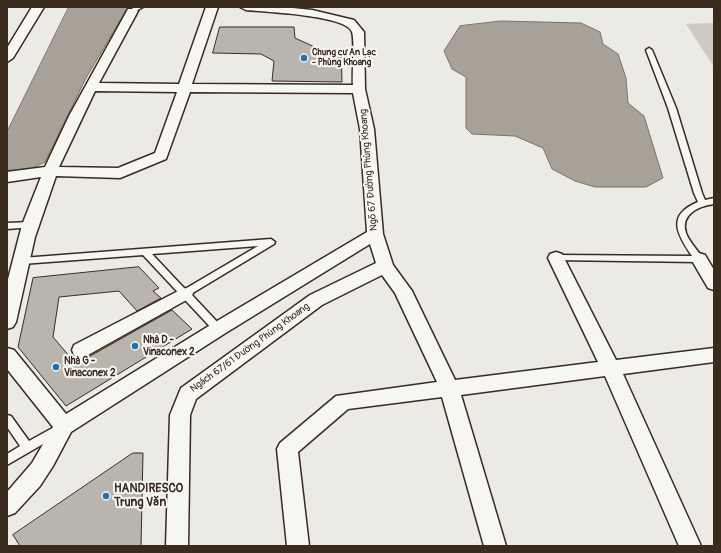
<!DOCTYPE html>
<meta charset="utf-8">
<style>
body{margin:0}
#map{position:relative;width:721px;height:553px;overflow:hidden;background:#ebeae5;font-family:Pangolin,sans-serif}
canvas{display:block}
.frame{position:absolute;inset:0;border:8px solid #3b2a1e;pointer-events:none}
</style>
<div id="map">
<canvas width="721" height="553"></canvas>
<div class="frame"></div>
</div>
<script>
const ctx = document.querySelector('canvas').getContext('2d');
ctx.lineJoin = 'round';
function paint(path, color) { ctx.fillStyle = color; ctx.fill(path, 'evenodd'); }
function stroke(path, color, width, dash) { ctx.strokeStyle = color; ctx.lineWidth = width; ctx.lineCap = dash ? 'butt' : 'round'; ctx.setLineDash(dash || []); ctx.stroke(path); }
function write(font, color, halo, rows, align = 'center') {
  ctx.font = font + ' Pangolin,sans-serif'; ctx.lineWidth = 4; ctx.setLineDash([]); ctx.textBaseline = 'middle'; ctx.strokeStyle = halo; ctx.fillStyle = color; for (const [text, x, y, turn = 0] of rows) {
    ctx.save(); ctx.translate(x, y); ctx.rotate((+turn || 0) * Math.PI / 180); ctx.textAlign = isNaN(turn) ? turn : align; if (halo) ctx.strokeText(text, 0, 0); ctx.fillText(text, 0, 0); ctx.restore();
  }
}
paint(new Path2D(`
 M 714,23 L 714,67 L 686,24 Z`), '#cdcac4');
const water = new Path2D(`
 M 69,7 L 128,7 L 86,78 L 45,162 L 27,171 L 7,170 L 7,132 Z
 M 501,21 L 581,23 L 600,32 L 603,44 L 618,54 L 626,78 L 628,103 L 644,116 L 663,178 L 646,187 L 595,187 L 575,181 L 552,169 L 543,148 L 515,136 L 472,134 L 466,128 L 466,77 L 452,69 L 444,51 L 460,26 Z`);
paint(water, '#a8a198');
stroke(water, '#7c7167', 1);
const building = new Path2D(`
 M 220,27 L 294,27 L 295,38 L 319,49 L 341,50 L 342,82 L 272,81 L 274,61 L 261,54 L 213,53 Z
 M 139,267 L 159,288 L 153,291 L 161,298 L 137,311 L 119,291 L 59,297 L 53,337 L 76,364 L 172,310 L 192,329 L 66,406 L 18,347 L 33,278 Z
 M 133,453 L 143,453 L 141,546 L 20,546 L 13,535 Z`);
paint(building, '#bab4ae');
stroke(building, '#3b2a1e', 1);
const lane = new Path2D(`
 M 135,7 L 143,7 L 134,12 L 130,12 L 130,10 Z
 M 649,48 L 652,50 L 676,108 L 702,193 L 705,200 L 714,198 L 714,204 C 699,206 680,214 686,233 C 689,242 698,250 703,259 L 699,262 L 553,260 L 552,258 L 556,255 L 692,256 C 677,234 666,215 698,202 L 694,193 L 668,108 L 646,50 Z
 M 30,222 L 33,223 L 34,225 L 33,227 L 7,229 L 7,223 Z
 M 271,239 L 275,242 L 274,244 L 191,294 L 221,326 L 223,329 L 221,332 L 215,332 L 143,255 L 22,264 L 18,261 L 22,258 ZM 258,246 L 185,289 L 152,254 Z
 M 7,415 L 11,416 L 29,441 L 58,425 L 62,427 L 63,430 L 62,433 L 7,465 L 7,454 L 20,446 L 7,427 Z`);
const street = new Path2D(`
 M 32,7 L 44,7 L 13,58 L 7,62 L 7,48 Z
 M 206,7 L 218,7 L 192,84 L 353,85 C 352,75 355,40 352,32 C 347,15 264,12 246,10 L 240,7 L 283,7 L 312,10 L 354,20 L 364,32 L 365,89 L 374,129 L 383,234 L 393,265 L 412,291 L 455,380 L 598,362 L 548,258 L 550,254 L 556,252 L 562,254 L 564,258 L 616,360 L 714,348 L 714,362 L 623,374 L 701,546 L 679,546 L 605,376 L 461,395 L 506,546 L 484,546 L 442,397 L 348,409 L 298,452 L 309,546 L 287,546 L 277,449 L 280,443 L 336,396 L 437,382 L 395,293 L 382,275 L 322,305 L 196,399 L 190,415 L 188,546 L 166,546 L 170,415 L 181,388 L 310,295 L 376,263 L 370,244 L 224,334 L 71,432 L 53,466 L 40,486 L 15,513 L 7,516 L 7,492 L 32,463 L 53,427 L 7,369 L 7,348 L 14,350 L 66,414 L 212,324 L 367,232 L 360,129 L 353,93 L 190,92 L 166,159 L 120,178 L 56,176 L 35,237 L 16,322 L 13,327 L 7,329 L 7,283 L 22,225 L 41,177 L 7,182 L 7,172 L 45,167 L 69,116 L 128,9 L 136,9 L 138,11 L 99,83 L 179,84 ZM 95,91 L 177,92 L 155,153 L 118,168 L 59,167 Z
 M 699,253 L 705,255 L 714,270 L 714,290 L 708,288 L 691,259 L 693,255 Z
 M 184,288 L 190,290 L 193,294 L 190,298 L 88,355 L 81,357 L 74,355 L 72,350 L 74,345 Z`);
stroke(lane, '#3b2a1e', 3);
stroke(street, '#3b2a1e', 3);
paint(lane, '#f6f6f2');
paint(street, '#f6f6f2');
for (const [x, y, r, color] of [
 [304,58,4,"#1f6fb2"],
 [135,346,4,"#1f6fb2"],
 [56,367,4,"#1f6fb2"],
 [106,496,4,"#1f6fb2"]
]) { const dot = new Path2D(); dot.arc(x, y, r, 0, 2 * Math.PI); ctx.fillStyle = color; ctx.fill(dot); stroke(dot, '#f6f6f2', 1.5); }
write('bold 9px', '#3b2a1e', '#f6f6f2', [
 ["Chung cư An Lạc",312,53],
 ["- Phùng Khoang",312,63]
], 'left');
write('10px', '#3b2a1e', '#f6f6f2', [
 ["Ngõ 67 Đường Phùng Khoang",369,170,-95],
 ["Ngách 67/61 Đường Phùng Khoang",250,348,-36]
]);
write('bold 10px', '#3b2a1e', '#f6f6f2', [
 ["Nhà D -",143,340],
 ["Vinaconex 2",143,352],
 ["Nhà G -",64,361],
 ["Vinaconex 2",64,373]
], 'left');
write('bold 12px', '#3b2a1e', '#f6f6f2', [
 ["HANDIRESCO",114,489],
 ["Trung Văn",114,503]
], 'left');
</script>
